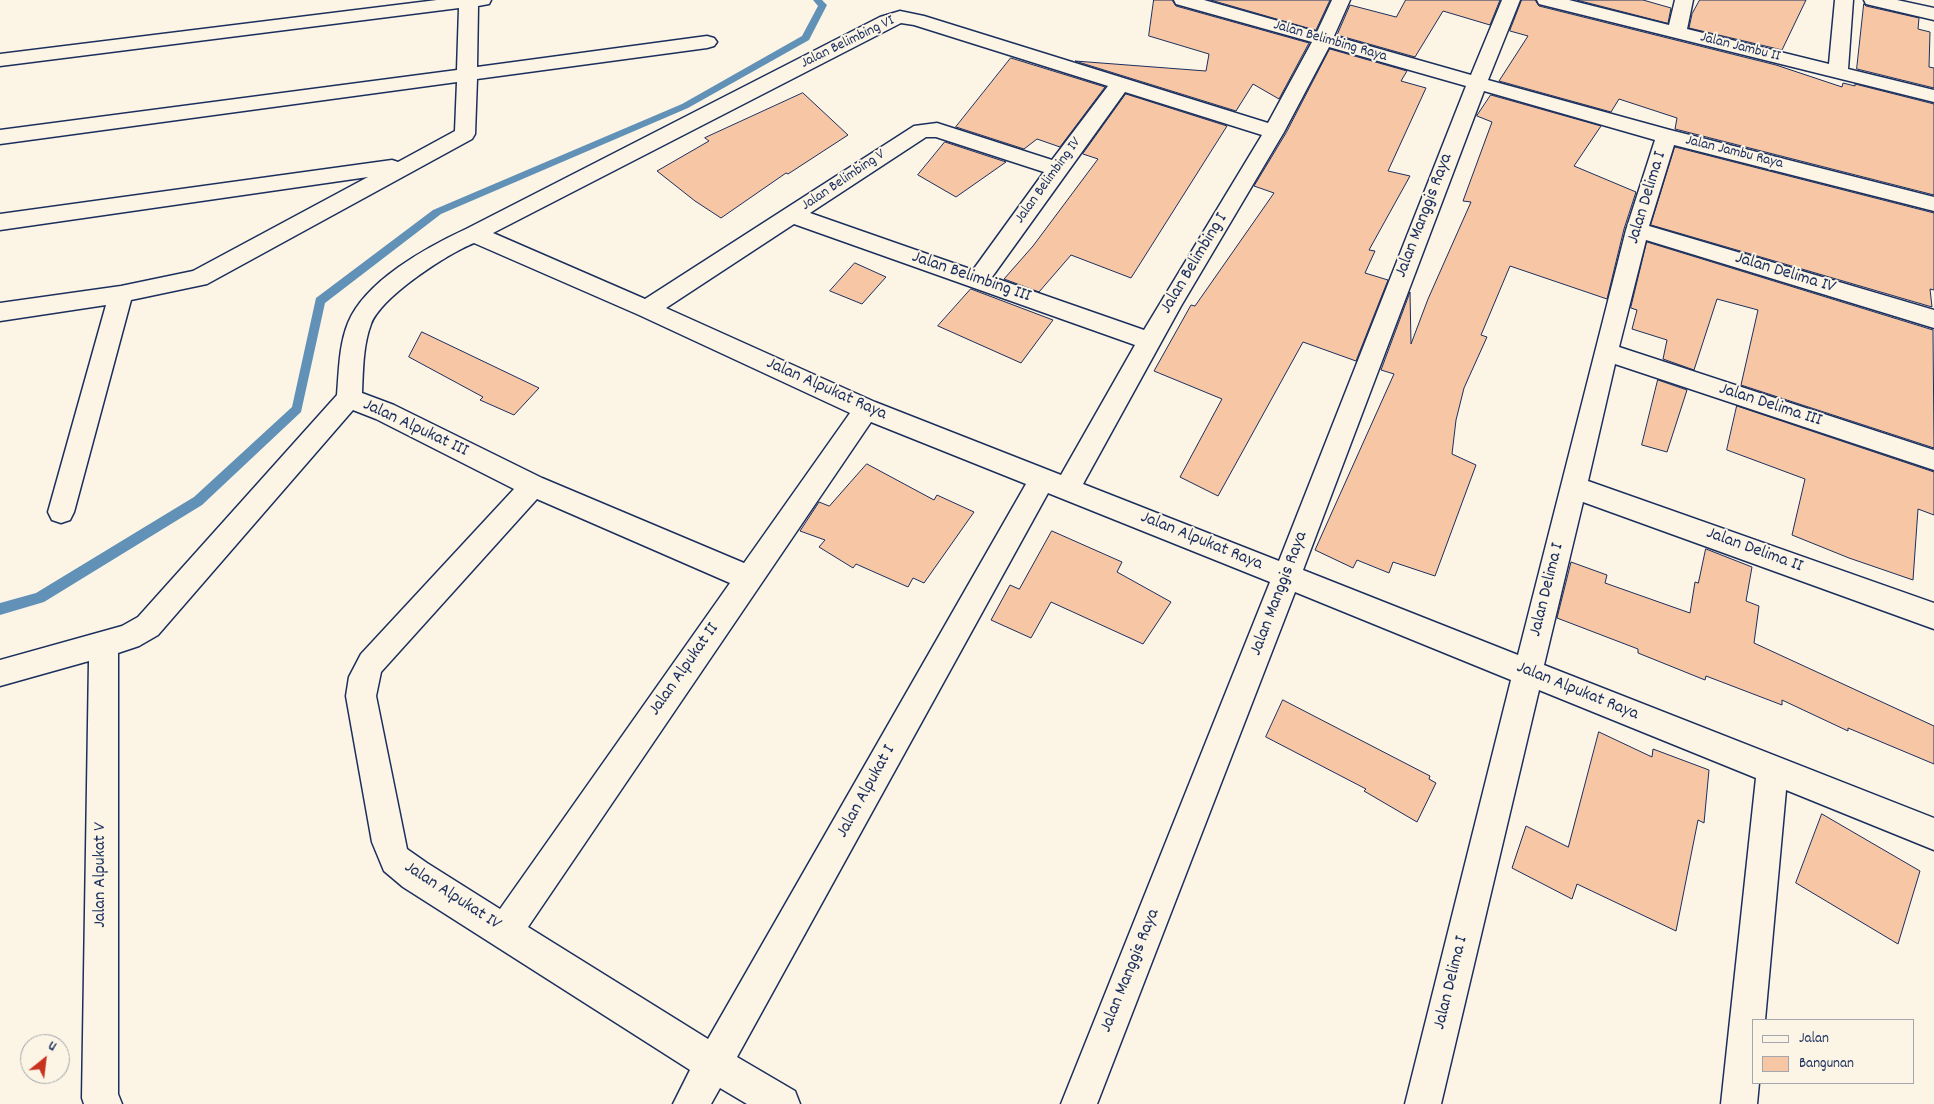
<!DOCTYPE html>
<style>
body{margin:0}
#map{position:relative;width:1934px;height:1104px;overflow:hidden;background:#fcf5e5;font-family:Dekko,sans-serif}
canvas{display:block}
.legend{position:absolute;left:1752px;top:1019px;width:162px;height:65px;box-sizing:border-box;background:#fcf5e5;border:1px solid #a2a6af;margin:0;padding:6px 9px;list-style:none;font-size:15px;color:#1b2f5e}
.legend li{display:flex;align-items:center;gap:10px;height:25px}
.legend b{width:25px;border:1px solid #a2a6af}
.north{position:absolute;left:20px;top:1034px;width:50px;height:50px;box-sizing:border-box;background:#fcf5e5;border:1px solid #a2a6af;border-radius:50%;rotate:29deg;font-size:14px;font-weight:700;line-height:20px;text-align:center;color:#1b2f5e}
.north::after{content:'';display:block;margin:auto;width:18px;height:22px;background:#c8321e;clip-path:polygon(50% 0,100% 100%,50% 72%,0 100%)}
</style>
<div id="map">
<canvas width="1934" height="1104"></canvas>
<ul class="legend">
<li><b style="height:6px;background:#fcf5e5"></b>Jalan</li>
<li><b style="height:14px;background:#f6c6a5"></b>Bangunan</li>
</ul>
<div class="north">U</div>
</div>
<script>
const ctx = document.querySelector('canvas').getContext('2d');
ctx.lineJoin = 'round';
function paint(path, color) { ctx.fillStyle = color; ctx.fill(path, 'evenodd'); }
function stroke(path, color, width, dash) { ctx.strokeStyle = color; ctx.lineWidth = width; ctx.lineCap = dash ? 'butt' : 'round'; ctx.setLineDash(dash || []); ctx.stroke(path); }
function write(font, color, halo, rows, align = 'center') {
  ctx.font = font + ' Dekko,sans-serif'; ctx.lineWidth = 4; ctx.setLineDash([]); ctx.textBaseline = 'middle'; ctx.strokeStyle = halo; ctx.fillStyle = color; for (const [text, x, y, turn = 0] of rows) {
    ctx.save(); ctx.translate(x, y); ctx.rotate((+turn || 0) * Math.PI / 180); ctx.textAlign = isNaN(turn) ? turn : align; if (halo) ctx.strokeText(text, 0, 0); ctx.fillText(text, 0, 0); ctx.restore();
  }
}
paint(new Path2D(`
 M 813,0 L 822,0 L 827,5 L 809,40 L 688,108 L 441,214 L 325,303 L 301,412 L 202,505 L 44,602 L 0,615 L 0,603 L 36,593 L 194,497 L 292,407 L 316,298 L 433,210 L 682,104 L 802,36 L 818,6 Z`), '#6191b7');
const building = new Path2D(`
 M 1154,0 L 1172,0 L 1176,6 L 1309,43 L 1279,99 L 1253,84 L 1236,111 L 1075,61 L 1206,71 L 1209,54 L 1149,36 Z
 M 1211,0 L 1330,0 L 1316,30 Z
 M 1406,0 L 1500,0 L 1490,25 L 1443,11 L 1415,57 L 1337,35 L 1350,5 L 1396,17 Z
 M 1522,0 L 1535,0 L 1539,6 L 1776,65 L 1842,87 L 1843,83 L 1855,86 L 1855,84 L 1934,104 L 1934,195 L 1675,129 L 1677,118 L 1619,99 L 1611,112 L 1499,81 L 1528,36 L 1510,31 Z
 M 1577,0 L 1643,0 L 1671,8 L 1668,23 Z
 M 1700,0 L 1806,0 L 1782,50 L 1689,28 L 1692,14 Z
 M 1864,4 L 1866,6 L 1919,18 L 1918,29 L 1930,32 L 1929,67 L 1934,68 L 1934,88 L 1857,69 Z
 M 1330,49 L 1407,71 L 1401,81 L 1426,88 L 1388,171 L 1410,176 L 1369,250 L 1375,251 L 1365,273 L 1388,280 L 1356,361 L 1303,342 L 1218,496 L 1180,477 L 1222,399 L 1154,371 L 1191,305 L 1195,306 L 1274,193 L 1254,186 L 1286,133 Z
 M 1011,58 L 1105,87 L 1060,147 L 1037,139 L 1024,149 L 956,127 Z
 M 803,93 L 848,135 L 788,174 L 786,173 L 721,218 L 695,201 L 657,171 L 709,141 L 705,138 Z
 M 1126,94 L 1227,126 L 1131,278 L 1071,255 L 1039,292 L 1004,279 L 1033,246 L 1098,159 L 1083,154 Z
 M 1491,95 L 1601,126 L 1574,166 L 1636,192 L 1624,229 L 1607,299 L 1510,266 L 1481,335 L 1487,337 L 1464,388 L 1456,420 L 1452,454 L 1476,465 L 1435,576 L 1393,562 L 1389,573 L 1357,560 L 1353,568 L 1315,550 L 1394,374 L 1381,370 L 1410,292 L 1411,344 L 1428,299 L 1471,202 L 1463,201 L 1492,122 L 1477,116 Z
 M 945,142 L 1006,162 L 956,197 L 918,175 Z
 M 1675,147 L 1934,213 L 1934,290 L 1930,289 L 1932,307 L 1651,225 Z
 M 1647,242 L 1933,330 L 1934,448 L 1741,385 L 1758,310 L 1717,299 L 1694,370 L 1663,359 L 1667,340 L 1632,329 L 1637,310 L 1631,308 Z
 M 855,263 L 886,277 L 862,304 L 830,291 Z
 M 971,289 L 1053,320 L 1021,363 L 938,326 Z
 M 422,332 L 539,388 L 514,415 L 480,400 L 483,397 L 409,357 Z
 M 1658,380 L 1687,390 L 1667,452 L 1642,445 Z
 M 1737,406 L 1934,472 L 1934,515 L 1918,509 L 1913,580 L 1849,558 L 1792,535 L 1805,479 L 1727,450 Z
 M 867,464 L 934,500 L 937,495 L 974,512 L 924,583 L 913,578 L 908,587 L 856,564 L 853,568 L 819,547 L 825,540 L 800,531 L 819,502 L 829,506 Z
 M 1052,531 L 1122,562 L 1117,572 L 1171,602 L 1143,644 L 1051,602 L 1031,638 L 991,620 L 1010,585 L 1019,589 Z
 M 1706,549 L 1752,567 L 1746,601 L 1759,606 L 1754,643 L 1934,726 L 1934,764 L 1848,728 L 1848,731 L 1782,700 L 1782,705 L 1706,676 L 1705,680 L 1638,653 L 1638,649 L 1557,618 L 1571,562 L 1607,575 L 1605,583 L 1690,613 L 1695,582 L 1698,583 Z
 M 1283,700 L 1430,776 L 1429,779 L 1436,783 L 1417,822 L 1364,791 L 1366,789 L 1266,737 Z
 M 1599,732 L 1652,757 L 1653,749 L 1709,770 L 1704,823 L 1698,820 L 1676,931 L 1577,884 L 1572,899 L 1512,868 L 1526,826 L 1568,847 Z
 M 1822,814 L 1920,871 L 1898,944 L 1796,883 Z`);
paint(building, '#f6c6a5');
stroke(building, '#1b2f5e', 1);
const street = new Path2D(`
 M 437,0 L 491,0 L 489,4 L 478,6 L 477,67 L 707,36 L 714,38 L 717,42 L 714,46 L 707,48 L 477,79 L 475,134 L 472,139 L 207,284 L 131,300 L 74,512 L 70,520 L 61,523 L 52,520 L 48,512 L 106,305 L 0,321 L 0,303 L 121,286 L 193,271 L 368,177 L 0,230 L 0,214 L 392,160 L 398,162 L 455,131 L 457,82 L 0,144 L 0,130 L 457,70 L 459,8 L 0,66 L 0,54 Z
 M 1174,0 L 1204,0 L 1317,32 L 1332,0 L 1350,0 L 1334,36 L 1471,75 L 1502,0 L 1520,0 L 1488,80 L 1670,130 L 1934,197 L 1934,211 L 1674,145 L 1649,226 L 1934,310 L 1934,328 L 1646,240 L 1619,347 L 1934,450 L 1934,470 L 1615,364 L 1588,481 L 1934,603 L 1934,629 L 1583,502 L 1544,665 L 1934,818 L 1934,850 L 1786,790 L 1765,1020 L 1753,1020 L 1753,1083 L 1759,1083 L 1757,1104 L 1721,1104 L 1756,778 L 1539,690 L 1441,1104 L 1405,1104 L 1511,680 L 1295,592 L 1097,1104 L 1061,1104 L 1270,582 L 1048,493 L 737,1057 L 795,1091 L 800,1104 L 747,1104 L 720,1088 L 711,1104 L 673,1104 L 690,1070 L 403,887 L 384,871 L 372,842 L 346,696 L 349,677 L 361,654 L 514,489 L 376,419 L 353,410 L 158,635 L 139,646 L 118,653 L 118,1094 L 122,1104 L 84,1104 L 82,1098 L 89,661 L 0,686 L 0,660 L 122,626 L 138,617 L 337,395 C 339,371 339,345 348,323 C 365,281 427,247 466,229 L 880,17 L 900,11 L 924,16 L 1268,123 L 1312,42 L 1176,4 ZM 901,23 L 914,25 L 1108,86 L 1052,160 L 937,123 L 914,126 L 645,299 L 493,233 ZM 1329,47 L 1466,86 L 1279,561 L 1083,484 L 1181,306 L 1284,132 ZM 1484,91 L 1655,140 L 1626,230 L 1518,655 L 1303,570 ZM 1125,92 L 1262,135 L 1144,330 L 992,277 ZM 926,137 L 936,137 L 1044,172 L 973,270 L 810,213 ZM 794,224 L 1135,345 L 1061,475 L 875,402 L 666,308 ZM 474,243 L 639,315 L 850,413 L 744,563 L 542,478 L 394,405 L 362,393 C 363,370 363,345 371,324 C 382,296 447,254 474,243 ZM 871,422 L 1026,484 L 708,1039 L 528,927 ZM 537,499 L 730,583 L 500,909 L 427,863 L 407,849 L 376,696 L 381,672 Z
 M 1537,0 L 1569,0 L 1669,25 L 1675,0 L 1693,0 L 1687,29 L 1829,64 L 1835,0 L 1853,0 L 1848,69 L 1934,90 L 1934,102 L 1539,4 Z
 M 1864,0 L 1897,0 L 1934,8 L 1934,20 L 1866,4 Z`);
stroke(street, '#1b2f5e', 3);
paint(street, '#fcf5e5');
write('15px', '#1b2f5e', '#fcf5e5', [
 ["Jalan Belimbing Raya",1330,42,16],
 ["Jalan Belimbing VI",848,43,-26],
 ["Jalan Jambu II",1740,48,14],
 ["Jalan Jambu Raya",1734,153,14],
 ["Jalan Belimbing V",844,181,-34],
 ["Jalan Belimbing IV",1049,181,-54]
]);
write('18px', '#1b2f5e', '#fcf5e5', [
 ["Jalan Delima I",1648,198,-73],
 ["Jalan Manggis Raya",1425,216,-69],
 ["Jalan Belimbing I",1195,264,-59],
 ["Jalan Delima IV",1785,274,17],
 ["Jalan Belimbing III",971,278,19],
 ["Jalan Alpukat Raya",826,390,24],
 ["Jalan Delima III",1770,406,18],
 ["Jalan Alpukat III",415,429,25],
 ["Jalan Alpukat Raya",1201,542,22],
 ["Jalan Delima II",1754,551,20],
 ["Jalan Delima I",1548,590,-76],
 ["Jalan Manggis Raya",1280,594,-69],
 ["Jalan Alpukat II",685,670,-55],
 ["Jalan Alpukat Raya",1577,692,22],
 ["Jalan Alpukat I",867,792,-61],
 ["Jalan Alpukat V",102,875,-90],
 ["Jalan Alpukat IV",452,897,33],
 ["Jalan Manggis Raya",1131,971,-68],
 ["Jalan Delima I",1452,983,-76]
]);
</script>
